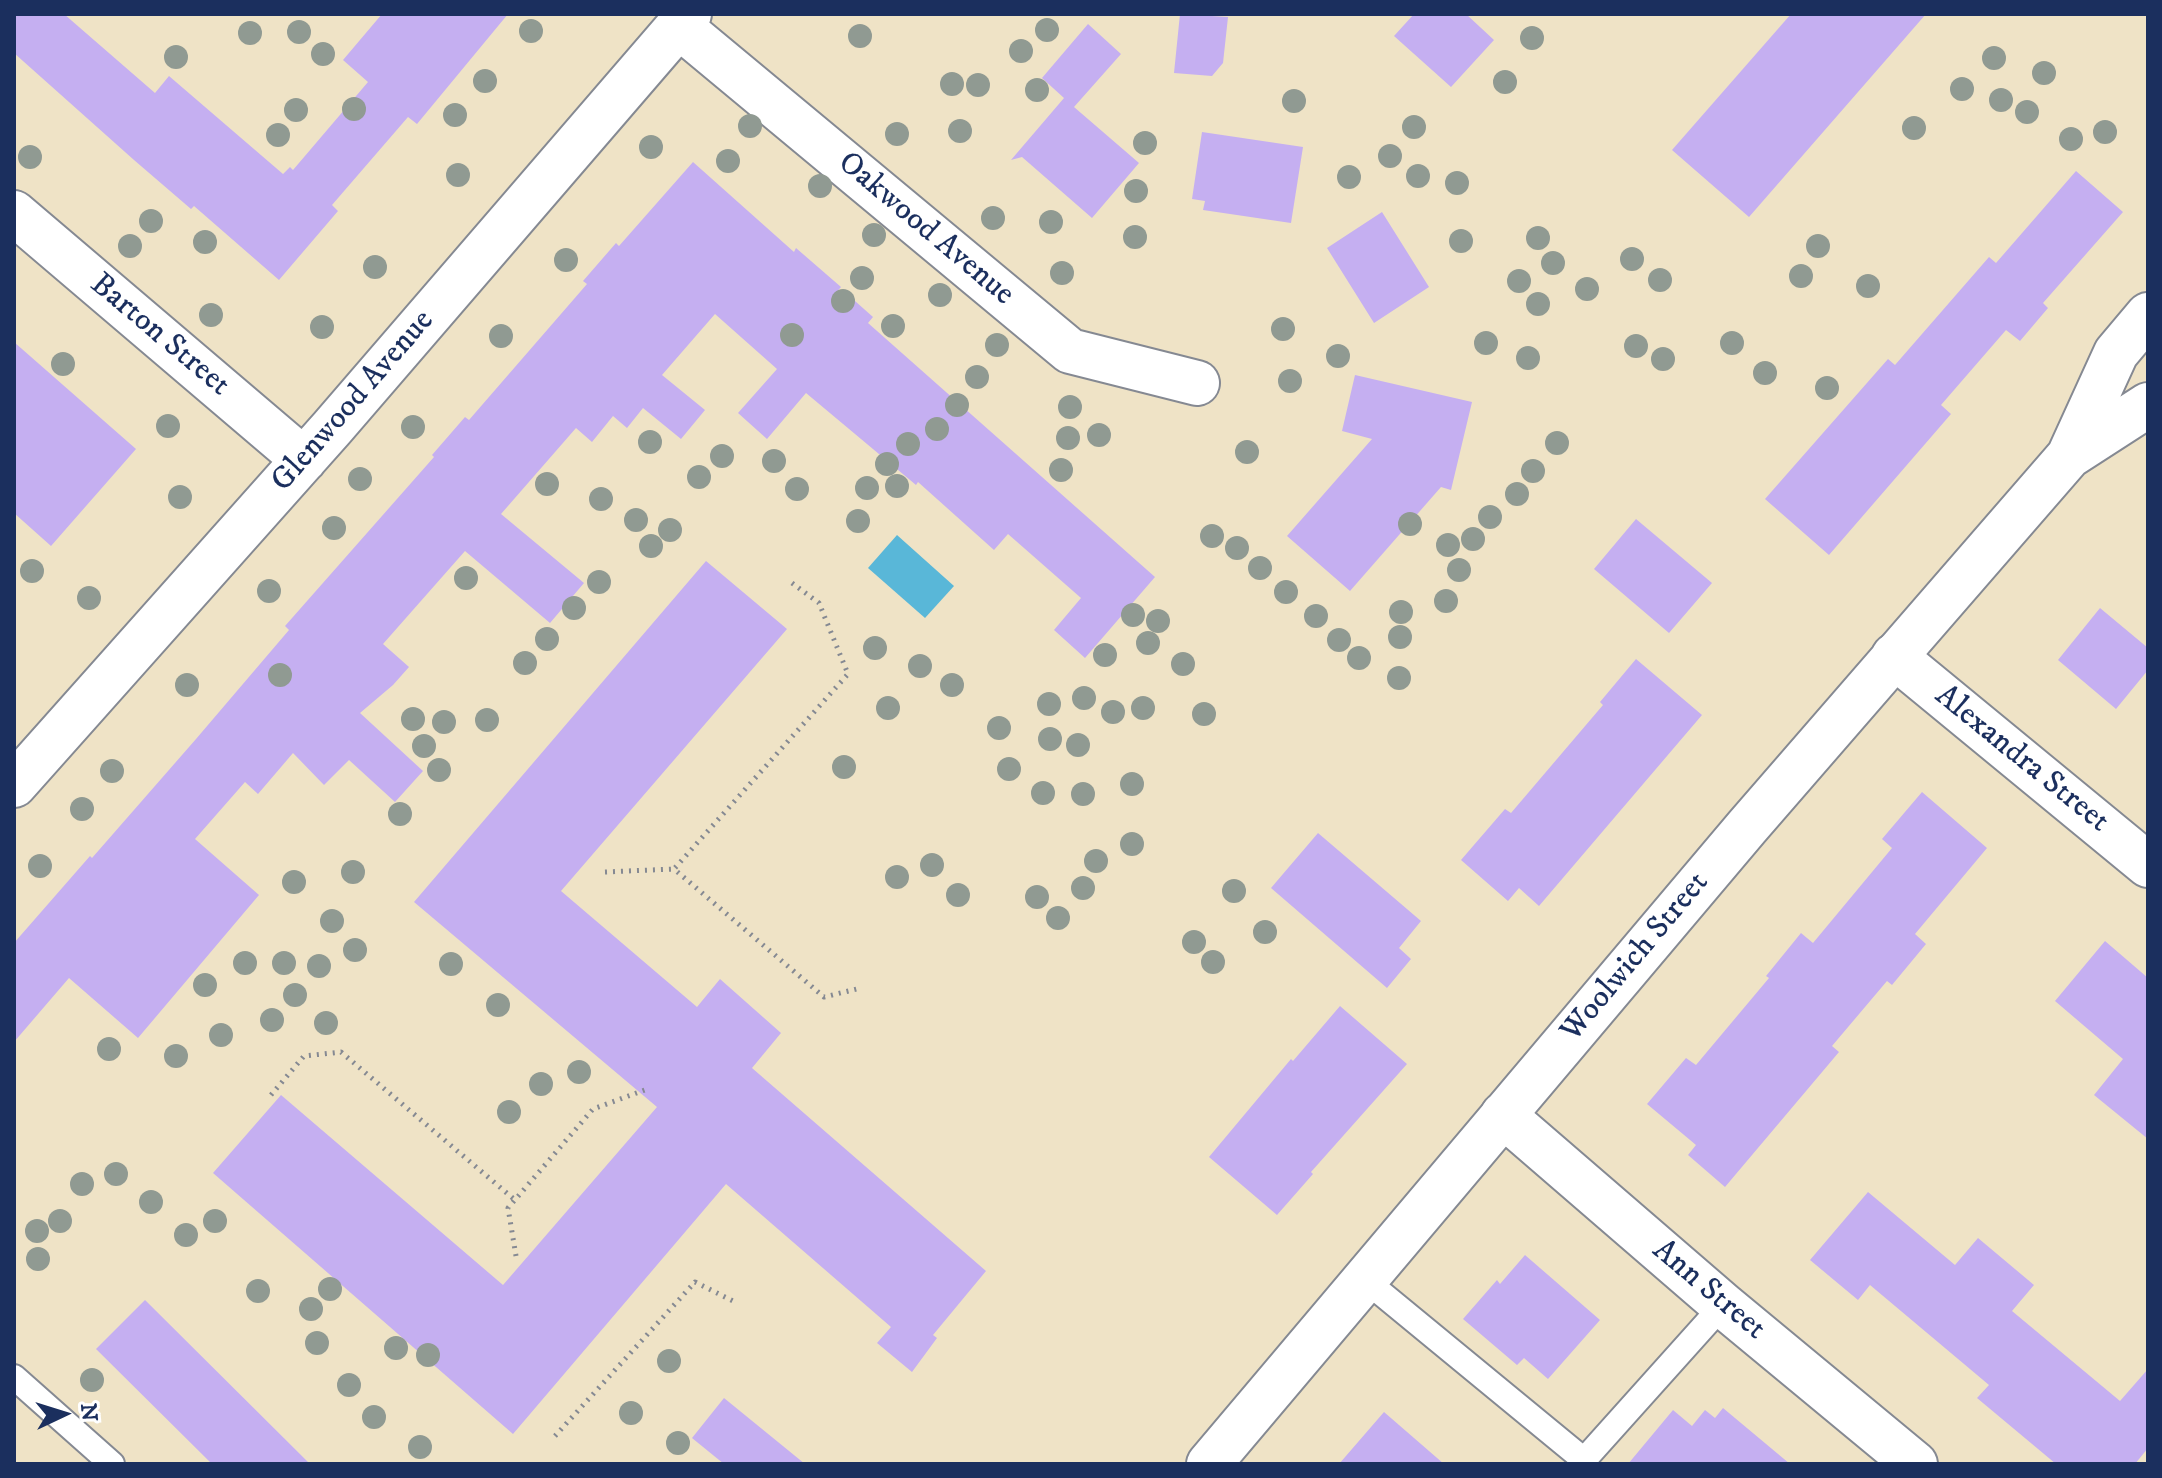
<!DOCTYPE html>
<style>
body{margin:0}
#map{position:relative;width:2162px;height:1478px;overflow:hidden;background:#efe3c6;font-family:"IM FELL DW Pica",serif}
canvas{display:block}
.frame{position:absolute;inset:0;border:16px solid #1b2f5e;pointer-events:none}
.north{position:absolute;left:24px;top:1374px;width:80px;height:80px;-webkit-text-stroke:6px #fff;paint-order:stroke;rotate:86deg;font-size:22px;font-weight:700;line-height:32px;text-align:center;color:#1b2f5e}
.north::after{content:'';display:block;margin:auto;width:28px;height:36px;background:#1b2f5e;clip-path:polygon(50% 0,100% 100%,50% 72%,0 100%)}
</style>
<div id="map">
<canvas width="2162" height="1478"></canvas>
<div class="frame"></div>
<div class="north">N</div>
</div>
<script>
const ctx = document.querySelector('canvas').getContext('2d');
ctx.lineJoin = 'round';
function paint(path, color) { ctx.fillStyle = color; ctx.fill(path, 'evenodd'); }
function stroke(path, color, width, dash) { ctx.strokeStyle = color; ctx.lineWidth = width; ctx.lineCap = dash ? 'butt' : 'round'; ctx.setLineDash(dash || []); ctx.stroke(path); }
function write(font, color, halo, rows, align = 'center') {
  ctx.font = font + ' "IM FELL DW Pica",serif'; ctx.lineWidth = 8; ctx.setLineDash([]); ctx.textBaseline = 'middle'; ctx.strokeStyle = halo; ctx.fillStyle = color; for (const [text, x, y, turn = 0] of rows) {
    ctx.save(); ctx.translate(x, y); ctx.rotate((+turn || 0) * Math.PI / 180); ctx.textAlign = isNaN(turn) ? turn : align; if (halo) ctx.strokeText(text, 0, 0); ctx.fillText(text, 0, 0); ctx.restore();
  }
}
paint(new Path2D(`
 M 897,535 L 954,586 L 925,618 L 868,568 Z`), '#59b7d8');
paint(new Path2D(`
 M 14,14 L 64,14 L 155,93 L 169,76 L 283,174 L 290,167 L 293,170 L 368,82 L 343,60 L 382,14 L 508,14 L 417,124 L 408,117 L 332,205 L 338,211 L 279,280 L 194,206 L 191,209 L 134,160 L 14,53 Z
 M 1180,14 L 1228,17 L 1223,63 L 1212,76 L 1174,73 Z
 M 1414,14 L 1466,14 L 1494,40 L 1451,87 L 1394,36 Z
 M 1791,14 L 1926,14 L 1749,217 L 1672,150 Z
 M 1088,24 L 1121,54 L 1074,107 L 1139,163 L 1092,218 L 1022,157 L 1011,160 L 1064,98 L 1042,78 Z
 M 1202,132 L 1303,147 L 1291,223 L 1203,210 L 1205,201 L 1192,199 Z
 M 693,162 L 794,252 L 796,248 L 841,287 L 835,294 L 841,299 L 846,293 L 873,317 L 868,323 L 1155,577 L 1085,658 L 1054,630 L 1081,598 L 1008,534 L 994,550 L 918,482 L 916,485 L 806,393 L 767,439 L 738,413 L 777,369 L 715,314 L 662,375 L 705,410 L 681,439 L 643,408 L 627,428 L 613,416 L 592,442 L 576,428 L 501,514 L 584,583 L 550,623 L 465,551 L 383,644 L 409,667 L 393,685 L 360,713 L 423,771 L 395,802 L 349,760 L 324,785 L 293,753 L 258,794 L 245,782 L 195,839 L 259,895 L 138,1038 L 69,978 L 14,1042 L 14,943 L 90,856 L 92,858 L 196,739 L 289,630 L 285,626 L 434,457 L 432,455 L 465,417 L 469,420 L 587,284 L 583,281 L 616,243 L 619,246 Z
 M 2076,171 L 2123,212 L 2043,303 L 2048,308 L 2020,341 L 2006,330 L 1941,405 L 1951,414 L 1829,555 L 1765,499 L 1888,359 L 1895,365 L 1989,257 L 1996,263 Z
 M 1382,212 L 1429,287 L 1374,323 L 1327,248 Z
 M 14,342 L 136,449 L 51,546 L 14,513 Z
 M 1355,375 L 1472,402 L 1451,490 L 1441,487 L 1350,591 L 1287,536 L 1372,439 L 1342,431 Z
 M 1636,519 L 1712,583 L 1669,633 L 1594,569 Z
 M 706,561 L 787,629 L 561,891 L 697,1007 L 720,979 L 781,1033 L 752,1068 L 986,1271 L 933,1335 L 937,1338 L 912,1372 L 877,1343 L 891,1327 L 726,1184 L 513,1434 L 213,1173 L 281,1095 L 503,1285 L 657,1107 L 414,902 Z
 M 2100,608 L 2148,648 L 2148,670 L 2116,709 L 2058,660 Z
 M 1636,659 L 1702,715 L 1539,906 L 1519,888 L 1508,901 L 1461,860 L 1505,809 L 1511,813 L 1603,705 L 1600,702 Z
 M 1922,792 L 1987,848 L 1915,934 L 1926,944 L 1892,985 L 1887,981 L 1832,1046 L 1839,1052 L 1725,1187 L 1688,1155 L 1696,1145 L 1647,1104 L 1686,1058 L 1696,1065 L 1769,978 L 1766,976 L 1801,933 L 1813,943 L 1892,848 L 1882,839 Z
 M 1318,833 L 1421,921 L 1399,948 L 1411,959 L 1387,988 L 1271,888 Z
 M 2105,941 L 2148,978 L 2148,1139 L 2094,1095 L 2123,1059 L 2055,1001 Z
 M 1340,1006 L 1407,1064 L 1311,1172 L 1313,1174 L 1277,1215 L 1209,1157 L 1291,1059 L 1293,1061 Z
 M 1868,1192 L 1955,1265 L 1978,1238 L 2034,1285 L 2012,1311 L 2120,1401 L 2148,1369 L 2148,1448 L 2135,1464 L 2056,1464 L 1977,1398 L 1989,1385 L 1870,1285 L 1858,1300 L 1810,1260 Z
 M 1525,1255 L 1600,1320 L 1548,1379 L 1524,1358 L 1517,1365 L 1463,1319 L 1497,1280 L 1500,1284 Z
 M 145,1300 L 310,1464 L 212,1464 L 96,1349 Z
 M 724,1398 L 805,1464 L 724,1464 L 692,1438 Z
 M 1723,1408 L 1790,1464 L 1628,1464 L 1673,1410 L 1692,1426 L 1705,1410 L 1715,1418 Z
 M 1384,1412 L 1444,1464 L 1339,1464 Z`), '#c5aff1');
const service = new Path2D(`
 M 1364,1279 L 1584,1460 L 1723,1305
 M 14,1377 L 112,1464`);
const minor = new Path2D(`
 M 679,26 L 1070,351 L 1197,383
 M 14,213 L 304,460
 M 1894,656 L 2148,865
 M 14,785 L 332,428 L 689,14
 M 1503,1115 L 1723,1305 L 1915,1464`);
const secondary = new Path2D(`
 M 2069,456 L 2116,353 L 2148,315
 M 1209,1464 L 1747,827 L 2069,456 L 2148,405`);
stroke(service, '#858992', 28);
stroke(minor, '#858992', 48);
stroke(secondary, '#858992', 48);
stroke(new Path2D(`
 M 792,583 L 819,603 L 848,674 L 674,869 L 824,997 L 861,988
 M 605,872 L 674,869
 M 271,1095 L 304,1056 L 341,1052 L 515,1200
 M 516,1256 L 508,1208 L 593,1109 L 650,1088
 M 555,1436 L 695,1282 L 735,1302`), '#858992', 5, [2, 6]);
stroke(service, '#fff', 24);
stroke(minor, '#fff', 44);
stroke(secondary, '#fff', 44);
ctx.fillStyle = '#909a92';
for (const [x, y] of [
 [1047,30],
 [531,31],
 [299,32],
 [250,33],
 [860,36],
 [1532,38],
 [1021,51],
 [323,54],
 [176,57],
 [1994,58],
 [2044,73],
 [485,81],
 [1505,82],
 [952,84],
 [978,85],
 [1962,89],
 [1037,90],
 [2001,100],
 [1294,101],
 [354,109],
 [296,110],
 [2027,112],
 [455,115],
 [750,126],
 [1414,127],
 [1914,128],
 [960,131],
 [2105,132],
 [897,134],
 [278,135],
 [2071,139],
 [1145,143],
 [651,147],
 [1390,156],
 [30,157],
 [728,161],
 [458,175],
 [1418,176],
 [1349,177],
 [1457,183],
 [820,186],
 [1136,191],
 [993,218],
 [151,221],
 [1051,222],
 [874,235],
 [1135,237],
 [1538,238],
 [1461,241],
 [205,242],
 [130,246],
 [1818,246],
 [1632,259],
 [566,260],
 [1553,263],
 [375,267],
 [1062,273],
 [1801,276],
 [862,278],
 [1660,280],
 [1519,281],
 [1868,286],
 [1587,289],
 [940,295],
 [843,301],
 [1538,304],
 [211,315],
 [893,326],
 [322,327],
 [1283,329],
 [792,335],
 [501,336],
 [1486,343],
 [1732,343],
 [997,345],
 [1636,346],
 [1338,356],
 [1528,358],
 [1663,359],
 [63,364],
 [1765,373],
 [977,377],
 [1290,381],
 [1827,388],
 [957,405],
 [1070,407],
 [168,426],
 [413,427],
 [937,429],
 [1099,435],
 [1068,438],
 [650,442],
 [1557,443],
 [908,444],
 [1247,452],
 [722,456],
 [774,461],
 [887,464],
 [1061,470],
 [1533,471],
 [699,477],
 [360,479],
 [547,484],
 [897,486],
 [867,488],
 [797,489],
 [1517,494],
 [180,497],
 [601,499],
 [1490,517],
 [636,520],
 [858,521],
 [1410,524],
 [334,528],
 [670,530],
 [1212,536],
 [1473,539],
 [1448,545],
 [651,546],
 [1237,548],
 [1260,568],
 [1459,570],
 [32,571],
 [466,578],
 [599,582],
 [269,591],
 [1286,592],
 [89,598],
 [1446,601],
 [574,608],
 [1401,612],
 [1133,615],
 [1316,616],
 [1158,621],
 [1400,637],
 [547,639],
 [1339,640],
 [1148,643],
 [875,648],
 [1105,655],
 [1359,658],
 [525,663],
 [1183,664],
 [920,666],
 [280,675],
 [1399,678],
 [187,685],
 [952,685],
 [1084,698],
 [1049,704],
 [888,708],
 [1143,708],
 [1113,712],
 [1204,714],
 [413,719],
 [487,720],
 [444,722],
 [999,728],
 [1050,739],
 [1078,745],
 [424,746],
 [844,767],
 [1009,769],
 [439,770],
 [112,771],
 [1132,784],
 [1043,793],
 [1083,794],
 [82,809],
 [400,814],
 [1132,844],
 [1096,861],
 [932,865],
 [40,866],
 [353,872],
 [897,877],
 [294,882],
 [1083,888],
 [1234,891],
 [958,895],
 [1037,897],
 [1058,918],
 [332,921],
 [1265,932],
 [1194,942],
 [355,950],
 [1213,962],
 [245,963],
 [284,963],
 [451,964],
 [319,966],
 [205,985],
 [295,995],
 [498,1005],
 [272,1020],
 [326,1023],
 [221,1035],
 [109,1049],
 [176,1056],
 [579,1072],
 [541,1084],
 [509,1112],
 [116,1174],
 [82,1184],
 [151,1202],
 [60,1221],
 [215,1221],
 [37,1231],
 [186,1235],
 [38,1259],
 [330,1289],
 [258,1291],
 [311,1309],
 [317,1343],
 [396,1348],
 [428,1355],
 [669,1361],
 [92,1380],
 [349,1385],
 [631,1413],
 [374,1417],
 [678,1443],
 [420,1447]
]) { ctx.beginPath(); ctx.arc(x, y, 12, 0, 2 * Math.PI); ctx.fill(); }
write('32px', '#1b2f5e', '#fff', [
 ["Oakwood Avenue",925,230,40],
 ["Barton Street",159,336,40],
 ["Glenwood Avenue",354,402,-49],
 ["Alexandra Street",2021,760,39],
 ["Woolwich Street",1636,958,-50],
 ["Ann Street",1708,1291,40]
]);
</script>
